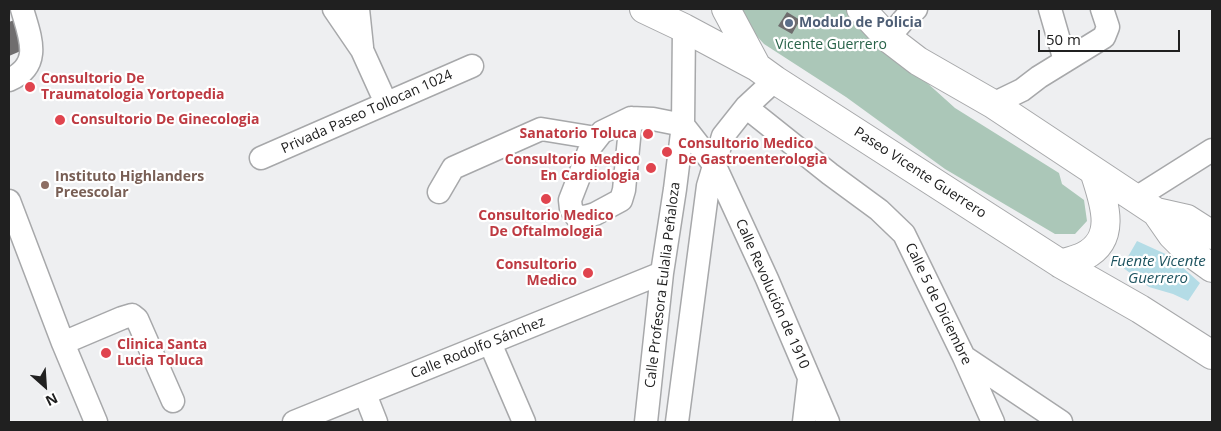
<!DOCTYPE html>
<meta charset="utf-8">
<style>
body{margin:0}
#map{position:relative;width:1221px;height:431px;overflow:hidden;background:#eeeff1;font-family:"Open Sans",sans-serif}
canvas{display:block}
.frame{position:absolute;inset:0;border:10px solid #202020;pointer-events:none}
.north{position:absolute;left:20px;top:361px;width:50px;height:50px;-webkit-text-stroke:4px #fff;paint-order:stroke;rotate:154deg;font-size:14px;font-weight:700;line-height:20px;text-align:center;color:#202020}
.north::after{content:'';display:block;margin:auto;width:18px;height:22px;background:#202020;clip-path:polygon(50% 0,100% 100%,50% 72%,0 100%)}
.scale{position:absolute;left:1038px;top:30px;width:142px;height:22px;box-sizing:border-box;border:2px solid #202020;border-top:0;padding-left:6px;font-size:15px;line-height:18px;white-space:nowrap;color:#202020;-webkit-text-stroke:4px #fff;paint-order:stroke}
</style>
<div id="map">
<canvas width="1221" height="431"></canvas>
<div class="frame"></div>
<div class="north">N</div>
<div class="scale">50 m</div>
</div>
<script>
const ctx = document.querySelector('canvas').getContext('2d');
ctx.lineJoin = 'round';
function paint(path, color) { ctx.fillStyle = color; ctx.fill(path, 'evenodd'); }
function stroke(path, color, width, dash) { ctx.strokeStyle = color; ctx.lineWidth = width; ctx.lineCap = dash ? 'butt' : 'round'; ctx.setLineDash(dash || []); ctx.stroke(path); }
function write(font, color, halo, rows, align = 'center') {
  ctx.font = font + ' "Open Sans",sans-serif'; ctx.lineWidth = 4.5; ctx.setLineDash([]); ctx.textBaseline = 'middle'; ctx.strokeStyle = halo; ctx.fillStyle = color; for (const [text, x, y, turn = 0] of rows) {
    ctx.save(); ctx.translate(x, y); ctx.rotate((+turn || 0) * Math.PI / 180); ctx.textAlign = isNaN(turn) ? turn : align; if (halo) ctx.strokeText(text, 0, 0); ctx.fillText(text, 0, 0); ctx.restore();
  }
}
paint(new Path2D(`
 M 736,9 L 848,9 L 855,18 L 955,108 L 1059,173 L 1062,184 L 1084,200 L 1087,221 L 1075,234 L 1055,234 L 945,169 L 846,97 L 764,44 L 744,22 Z`), '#abc7b8');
paint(new Path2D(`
 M 1137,241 L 1170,256 L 1200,283 L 1188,301 L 1173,294 L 1149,287 L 1122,267 Z`), '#b4dce6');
paint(new Path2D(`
 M 787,12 L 800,20 L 792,34 L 778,26 Z
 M 17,19 L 30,47 L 9,56 L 9,22 Z`), '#6f6d6e');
const minor = new Path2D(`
 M 334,9 L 362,50 L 386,103
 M 358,9 L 362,47
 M 1050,9 L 1065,61
 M 888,38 L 907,16 L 916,9
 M 9,80 C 43,65 30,37 22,9
 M 993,104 L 1022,90 L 1039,77 L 1104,37 L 1108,27 L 1102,9
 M 746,107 L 830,174 L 879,210 L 904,234 L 964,357 L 993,422
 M 631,118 L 624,190 L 621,200 L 595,214 L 585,217 L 576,216 L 571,209 L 570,200 L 591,146 L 602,132 L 631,118 L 653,119 L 683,125 L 715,166 L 767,279 L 828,422
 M 261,158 L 472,66
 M 439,192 L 453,168 L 541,129 L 596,138
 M 1136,198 L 1212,150
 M 9,201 L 63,343 L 96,422
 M 63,343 L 122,318 L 132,315 L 137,319 L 173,401
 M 490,343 L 524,422
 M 964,357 L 1061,422
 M 365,394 L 376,422
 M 294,422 L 662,273
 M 646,422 L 662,273 L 675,189 L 683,125 L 684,28
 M 677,422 L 708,186 L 723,136 L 746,107 L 775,80
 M 804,422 L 809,379`);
const major = new Path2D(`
 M 644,9 L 684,28 L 757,67
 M 726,9 L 757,67 L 775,80 L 1061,264 L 1140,309 L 1212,355
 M 861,9 L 888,38 L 918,61 L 993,104 L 1156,212 L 1172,235 L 1187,250 L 1212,268
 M 1156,212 L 1187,219 L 1212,235
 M 1061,264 C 1068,261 1077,260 1084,256 C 1119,238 1103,200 1094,171`);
stroke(minor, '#a7a8aa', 25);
stroke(major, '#a7a8aa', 30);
stroke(minor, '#fff', 22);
stroke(major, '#fff', 28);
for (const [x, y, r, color] of [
 [789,23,5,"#5c6f8a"],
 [30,87,6,"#e0444e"],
 [60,120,6,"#e0444e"],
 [648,134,6,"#e0444e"],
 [667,152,6,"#e0444e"],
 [651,168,6,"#e0444e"],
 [45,185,5,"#8d6e63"],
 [546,199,6,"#e0444e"],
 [588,273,6,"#e0444e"],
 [106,353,6,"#e0444e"]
]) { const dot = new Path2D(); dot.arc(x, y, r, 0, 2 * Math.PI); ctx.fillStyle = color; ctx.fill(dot); stroke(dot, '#fff', 2); }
write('bold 14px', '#4e5e75', '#fff', [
 ["Modulo de Policia",799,23]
], 'left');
write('14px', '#286249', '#fff', [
 ["Vicente Guerrero",831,45]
]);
write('bold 14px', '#be3a42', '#fff', [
 ["Consultorio De",41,79],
 ["Traumatologia Yortopedia",41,95],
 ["Consultorio De Ginecologia",71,120],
 ["Sanatorio Toluca",637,134,"right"],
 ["Consultorio Medico",678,144],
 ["De Gastroenterologia",678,160],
 ["Consultorio Medico",640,160,"right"],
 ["En Cardiologia",640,176,"right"],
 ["Consultorio Medico",546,216,"center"],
 ["De Oftalmologia",546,232,"center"],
 ["Consultorio",577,265,"right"],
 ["Medico",577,281,"right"],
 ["Clinica Santa",117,345],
 ["Lucia Toluca",117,361]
], 'left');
write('14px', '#202020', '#fff', [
 ["Privada Paseo Tollocan 1024",367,112,-24],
 ["Paseo Vicente Guerrero",920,173,33],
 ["Calle Profesora Eulalia Peñaloza",663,285,-83],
 ["Calle Revolución de 1910",772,294,66],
 ["Calle 5 de Diciembre",938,304,64],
 ["Calle Rodolfo Sánchez",478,348,-22]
]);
write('bold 14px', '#785e54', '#fff', [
 ["Instituto Highlanders",55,177],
 ["Preescolar",55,193]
], 'left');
write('italic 15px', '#1d535f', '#fff', [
 ["Fuente Vicente",1158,262],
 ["Guerrero",1158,279]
]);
</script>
